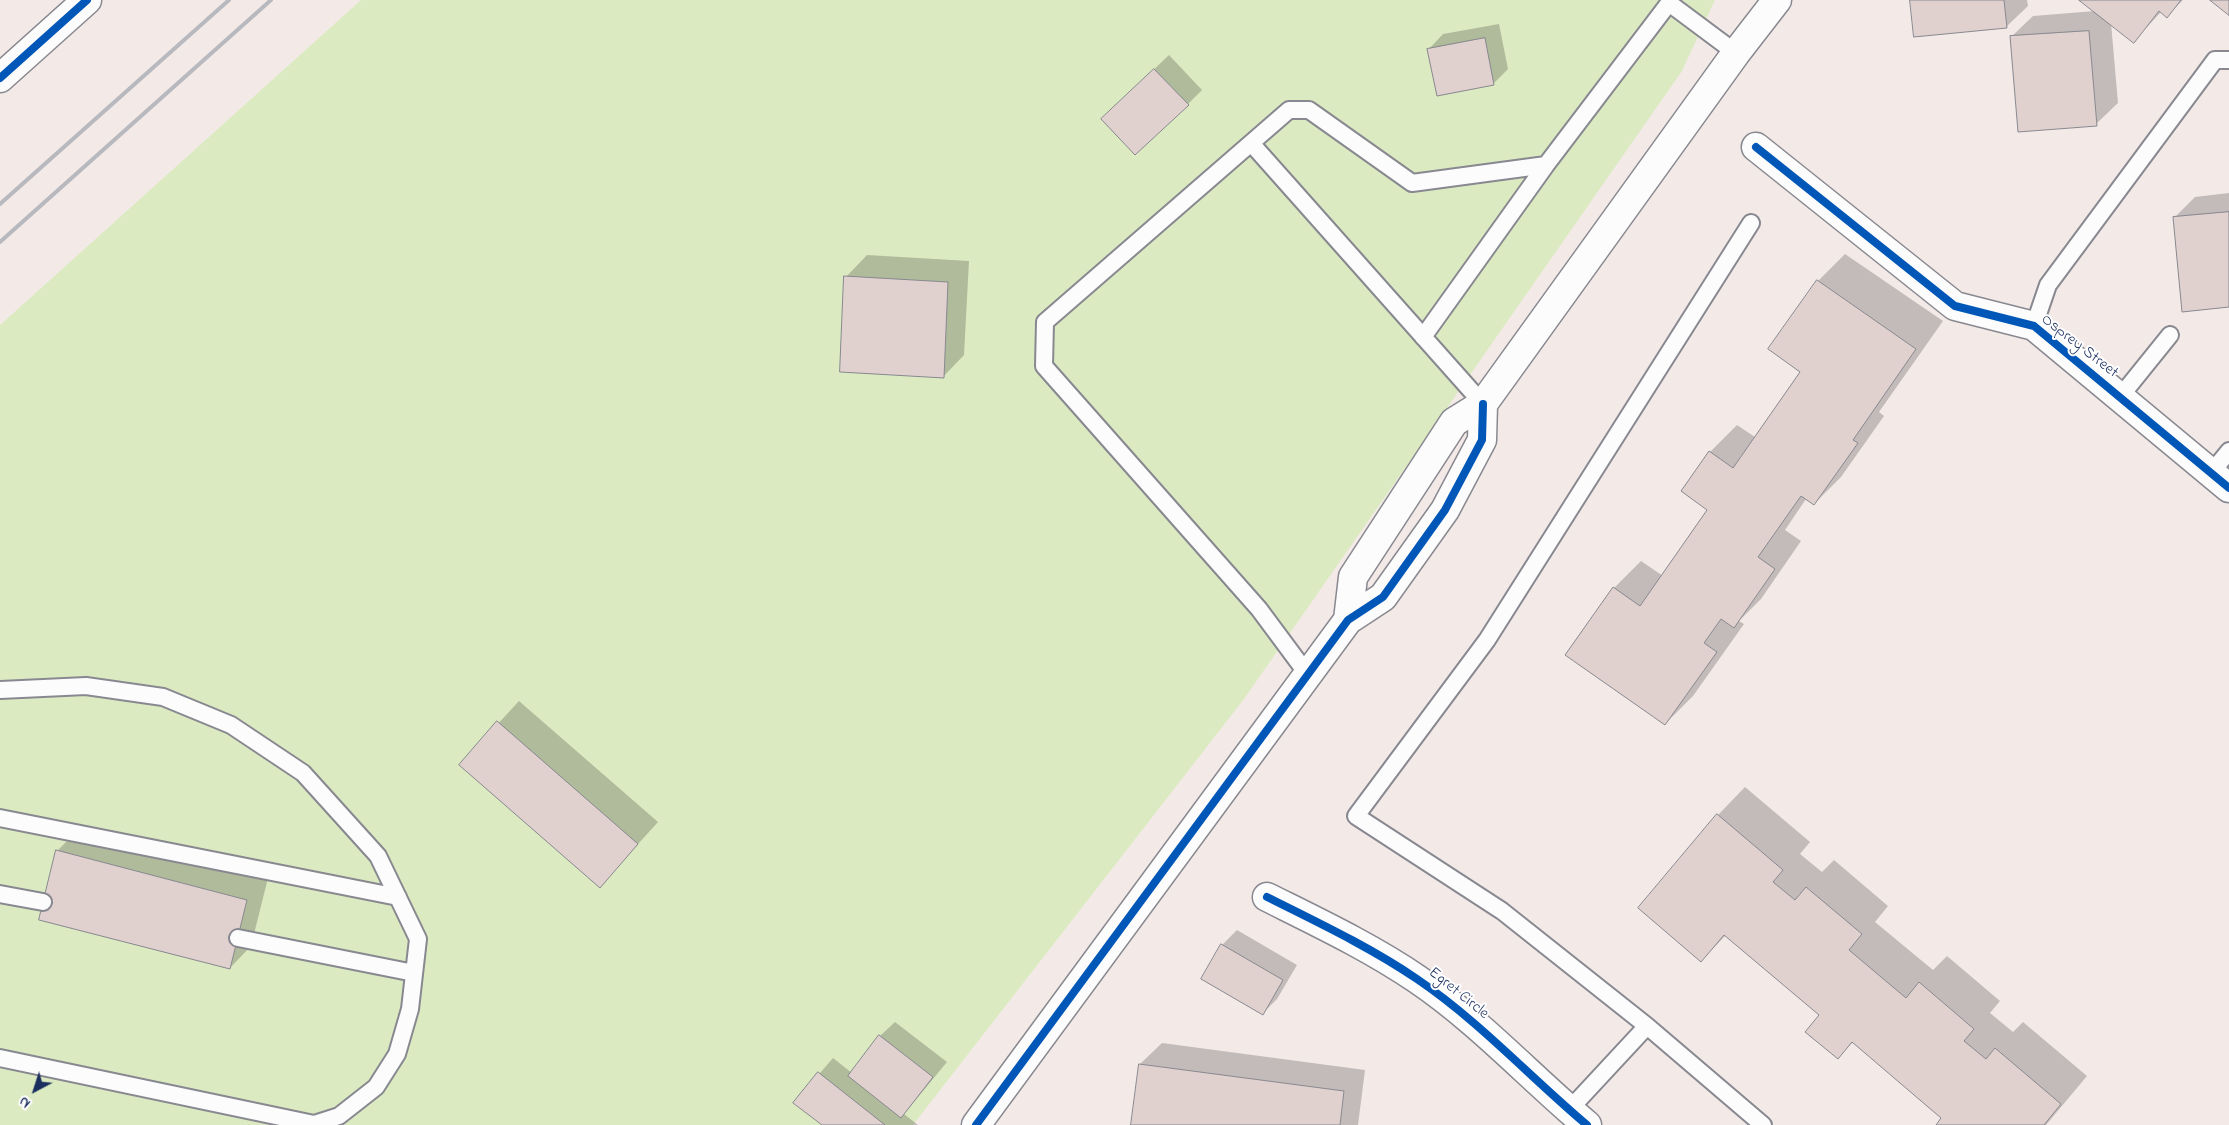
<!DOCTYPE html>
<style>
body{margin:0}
#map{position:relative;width:2229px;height:1125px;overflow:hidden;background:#f3eae8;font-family:"Indie Flower",sans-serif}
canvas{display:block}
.north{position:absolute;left:10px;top:1065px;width:50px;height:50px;-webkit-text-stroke:4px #fff;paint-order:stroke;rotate:220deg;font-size:14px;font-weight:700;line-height:20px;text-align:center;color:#1b2f5e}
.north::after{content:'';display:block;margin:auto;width:18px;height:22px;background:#1b2f5e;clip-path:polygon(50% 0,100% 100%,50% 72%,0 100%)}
</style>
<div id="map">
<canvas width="2229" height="1125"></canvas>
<div class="north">N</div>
</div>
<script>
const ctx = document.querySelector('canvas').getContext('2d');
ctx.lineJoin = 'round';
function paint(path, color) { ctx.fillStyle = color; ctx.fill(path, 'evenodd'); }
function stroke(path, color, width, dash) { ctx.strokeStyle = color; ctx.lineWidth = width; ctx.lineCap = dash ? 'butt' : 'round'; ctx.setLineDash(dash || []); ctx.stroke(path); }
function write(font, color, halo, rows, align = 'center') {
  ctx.font = font + ' "Indie Flower",sans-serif'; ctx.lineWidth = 4; ctx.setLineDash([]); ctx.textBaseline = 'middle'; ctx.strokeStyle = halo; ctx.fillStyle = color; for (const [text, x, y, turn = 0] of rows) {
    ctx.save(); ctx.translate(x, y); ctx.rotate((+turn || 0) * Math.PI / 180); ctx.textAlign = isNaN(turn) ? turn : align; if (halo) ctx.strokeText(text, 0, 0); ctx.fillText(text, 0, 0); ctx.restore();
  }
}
paint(new Path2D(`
 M 361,0 L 1715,0 L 1682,71 L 1244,699 L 913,1125 L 0,1125 L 0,325 Z`), '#dceac2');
paint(new Path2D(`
 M 1911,0 L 2027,0 L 2028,6 L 2006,27 Z
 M 2081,0 L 2183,0 L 2167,16 L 2161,12 L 2134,41 L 2111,23 L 2118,103 L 2096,124 L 2011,37 L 2033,16 L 2095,11 Z
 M 1499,24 L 1508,69 L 1494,83 L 1438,94 L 1429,49 L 1443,34 Z
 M 1169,55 L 1202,90 L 1188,104 L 1117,105 Z
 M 2229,193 L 2229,306 L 2174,218 L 2195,197 Z
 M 1845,254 L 1943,321 L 1879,412 L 1884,416 L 1841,477 L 1814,504 L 1806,499 L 1785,530 L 1801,541 L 1761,599 L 1739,621 L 1744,624 L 1693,696 L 1665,724 L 1614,588 L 1641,561 L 1663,576 L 1709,510 L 1710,452 L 1737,425 L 1755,437 L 1802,371 L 1818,281 Z
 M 867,255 L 969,261 L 964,355 L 943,377 L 846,277 Z
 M 519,701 L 658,822 L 600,886 L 460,765 Z
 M 1745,787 L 1810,842 L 1800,854 L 1822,872 L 1834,860 L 1888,906 L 1875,922 L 1933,970 L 1947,956 L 2000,1001 L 1990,1013 L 2013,1032 L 2023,1022 L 2087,1076 L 2046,1125 L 1937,1125 L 1943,1118 L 1853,1042 L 1838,1057 L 1821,1015 L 1726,935 L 1701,961 L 1718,815 Z
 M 78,830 L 268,878 L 251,946 L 230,968 L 57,851 Z
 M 1237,930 L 1297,965 L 1277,999 L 1263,1013 L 1203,978 L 1222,945 Z
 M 895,1022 L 947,1062 L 904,1114 L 918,1125 L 824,1125 L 795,1102 L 833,1058 L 852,1073 L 880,1036 Z
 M 1162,1043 L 1365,1070 L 1358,1125 L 1133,1125 L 1140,1064 Z`), '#0003');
const building = new Path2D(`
 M 1910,0 L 2004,0 L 2007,28 L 1914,37 Z
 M 2079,0 L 2181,0 L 2167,18 L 2159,11 L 2134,43 Z
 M 2210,0 L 2229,0 L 2229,15 Z
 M 2089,31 L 2097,126 L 2018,132 L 2010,36 Z
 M 1485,38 L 1494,85 L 1437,96 L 1427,49 Z
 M 1154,69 L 1189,105 L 1135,155 L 1101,119 Z
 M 2229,212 L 2229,307 L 2182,312 L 2173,217 Z
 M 844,276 L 948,282 L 944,378 L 840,372 Z
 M 1817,280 L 1916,349 L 1853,440 L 1858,443 L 1814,505 L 1801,496 L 1758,557 L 1775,569 L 1734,628 L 1721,619 L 1704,643 L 1717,652 L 1665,725 L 1565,655 L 1613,587 L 1640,606 L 1707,510 L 1681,491 L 1709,451 L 1733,468 L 1800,372 L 1768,349 Z
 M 497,721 L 638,844 L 600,888 L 459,765 Z
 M 1717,814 L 1783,870 L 1773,882 L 1795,900 L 1806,887 L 1862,934 L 1849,950 L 1906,998 L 1919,982 L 1974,1029 L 1964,1041 L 1986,1059 L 1995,1048 L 2061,1104 L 2044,1125 L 1936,1125 L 1941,1118 L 1852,1042 L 1838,1059 L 1805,1032 L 1819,1015 L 1724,935 L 1701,962 L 1638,908 Z
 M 56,850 L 247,900 L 230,969 L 39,920 Z
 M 1221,944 L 1283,980 L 1263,1015 L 1201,979 Z
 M 879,1035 L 933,1077 L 901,1118 L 848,1076 Z
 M 1139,1064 L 1344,1091 L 1340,1125 L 1131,1125 Z
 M 818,1072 L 885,1125 L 822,1125 L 793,1103 Z`);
paint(building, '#e0d1ce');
stroke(building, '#888890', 1);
const lane = new Path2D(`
 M 1251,143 L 1483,404
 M 1751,223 L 1487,640 L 1356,816 L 1502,911 L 1647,1026 L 1763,1125
 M 2034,326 L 2048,285 L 2215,60 L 2229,60
 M 1423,337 L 1546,165 L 1669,3 L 1736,53
 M 2120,397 L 2170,335
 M 2211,473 L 2229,451
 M 1308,675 L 1259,609 L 1044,366 L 1045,322 L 1289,110 L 1309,110 L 1412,183 L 1546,165
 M 0,690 L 86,686 L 163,697 L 231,725 L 303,773 L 378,856 L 418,939 L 410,1009 L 397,1054 L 376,1087 L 339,1116 L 314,1124 L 0,1058
 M 0,818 L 398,897
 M 0,894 L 43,902
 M 238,938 L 414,973
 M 1569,1110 L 1647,1026`);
const street = new Path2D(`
 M 1756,147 L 1955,306 L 2034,326 L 2229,488
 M 1348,620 L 1353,577 L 1454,422 L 1483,404 L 1736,53 L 1777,0
 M 1267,897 C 1317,922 1370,947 1417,979 C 1479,1021 1530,1077 1587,1125
 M 976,1125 L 1348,620 L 1383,597 L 1445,510 L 1482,440 L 1483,404`);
const secondary = new Path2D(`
 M 0,78 L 87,0`);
stroke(lane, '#888890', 20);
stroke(street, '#888890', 31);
stroke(secondary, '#888890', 31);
stroke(lane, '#fdfcfc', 16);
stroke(street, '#fdfcfc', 28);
stroke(secondary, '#fdfcfc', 28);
stroke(new Path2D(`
 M 0,204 L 229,0
 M 0,242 L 271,0`), '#b8b9be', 4);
stroke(new Path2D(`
 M 0,78 L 87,0
 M 1756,147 L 1955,306 L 2034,326 L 2229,488
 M 1267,897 C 1317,922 1370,947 1417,979 C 1479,1021 1530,1077 1587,1125
 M 976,1125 L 1348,620 L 1383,597 L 1445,510 L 1482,440 L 1483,404`), '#0057b8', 8);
write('16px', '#1b2f5e', '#fff', [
 ["Osprey Street",2079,347,38],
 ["Egret Circle",1458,994,39]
]);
</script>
